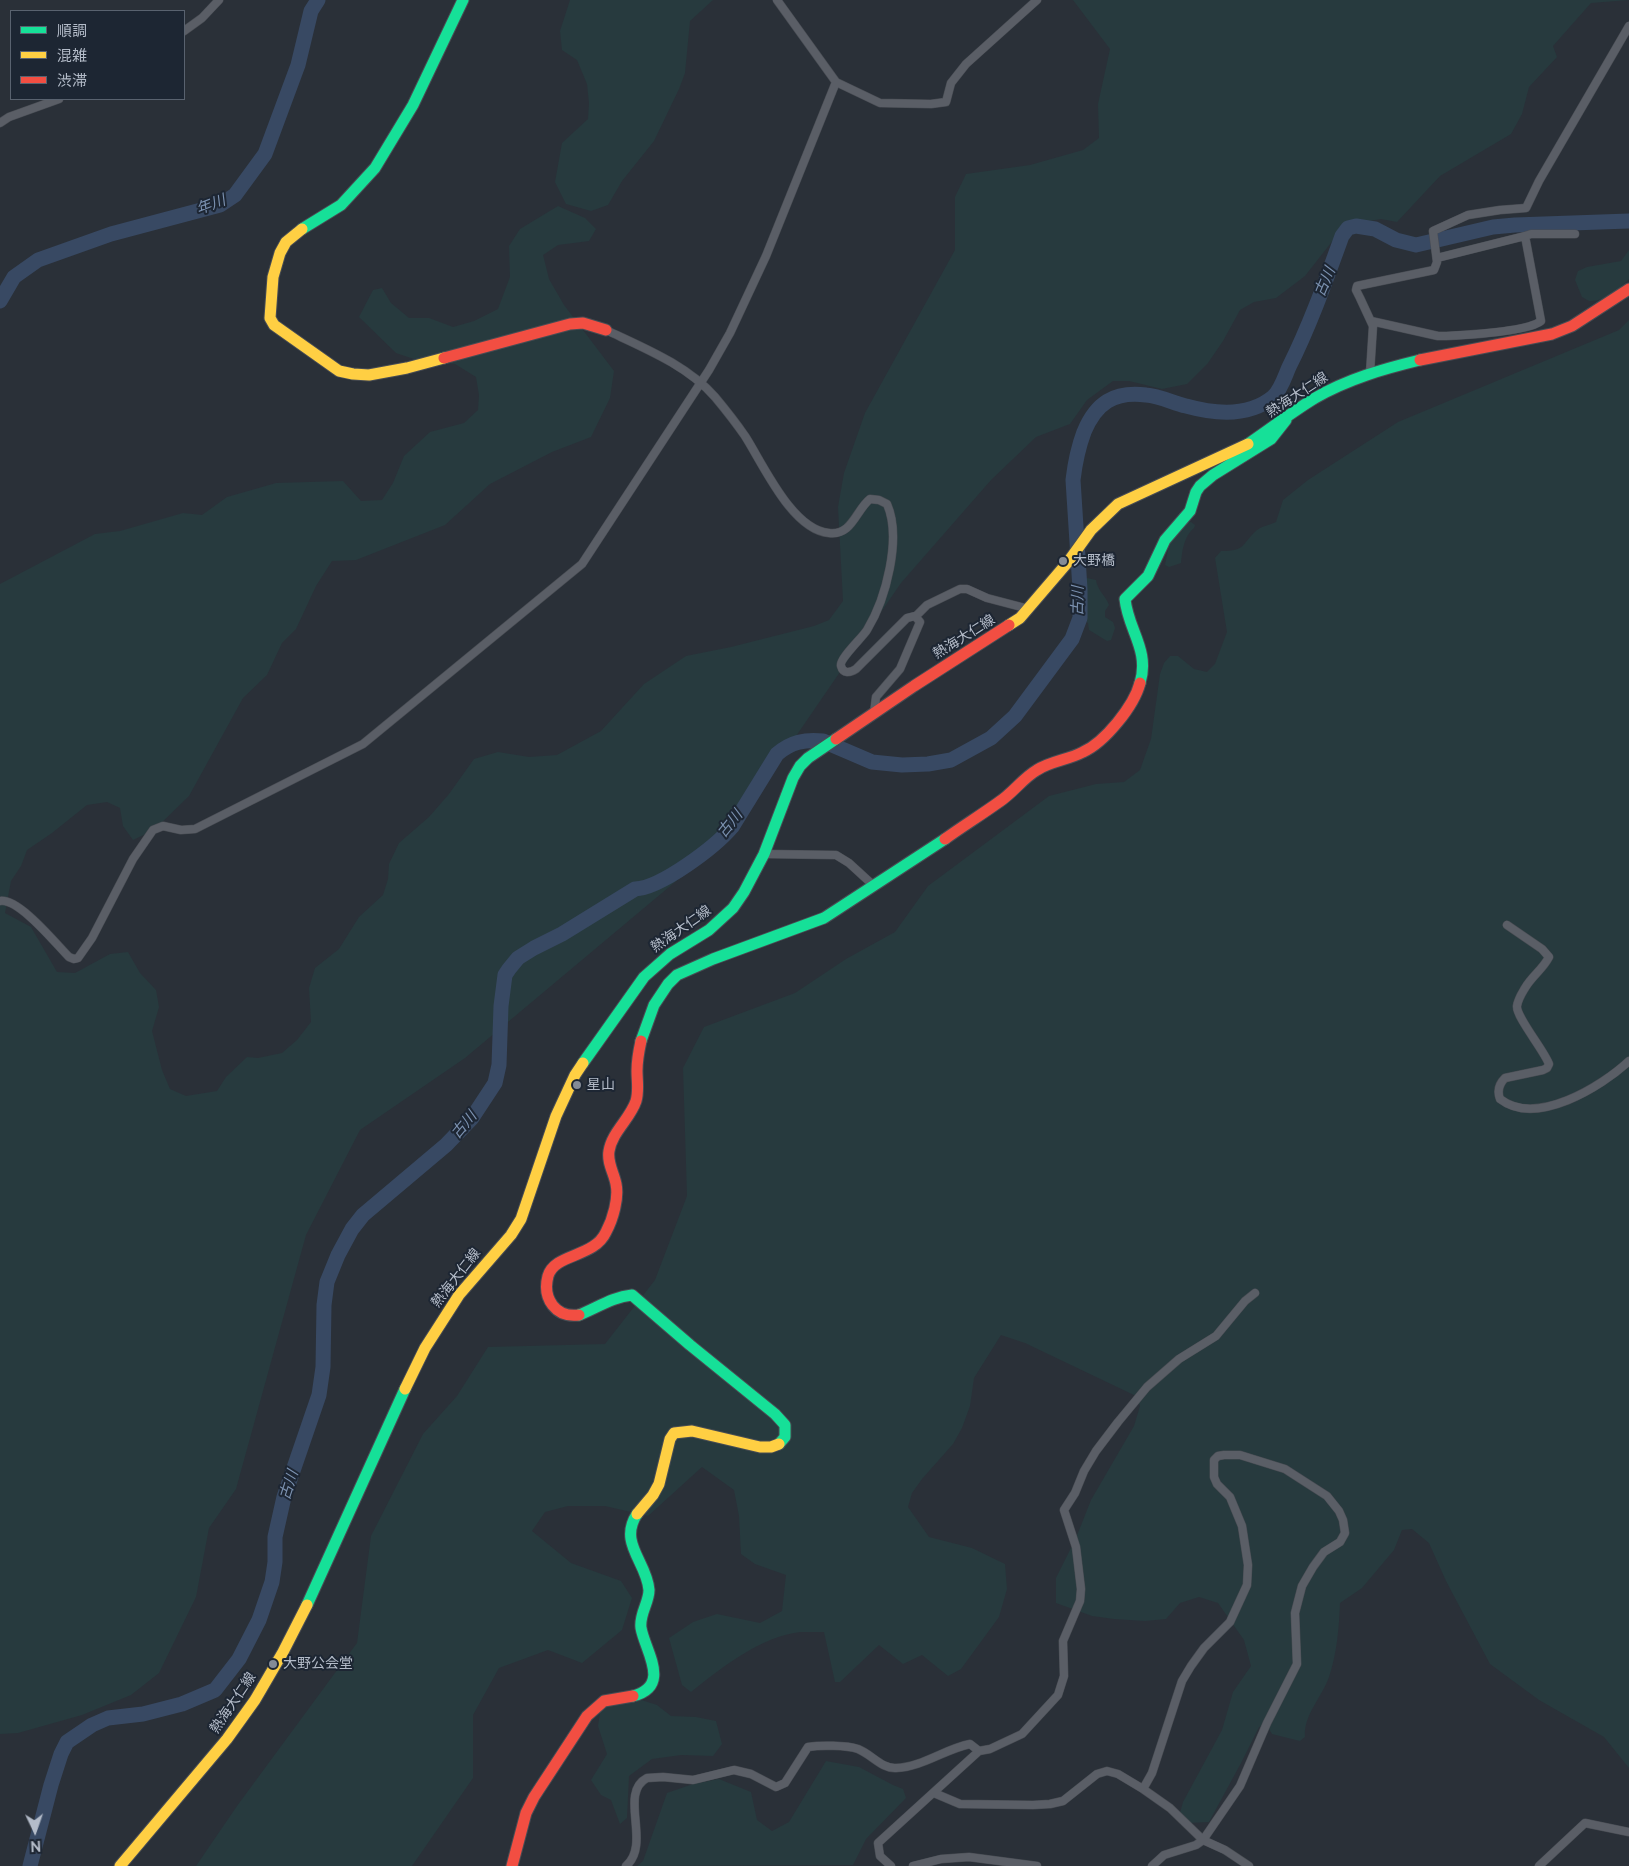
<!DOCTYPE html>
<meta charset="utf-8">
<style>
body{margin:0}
#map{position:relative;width:1629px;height:1866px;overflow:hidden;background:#2a3038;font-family:Raleway,"Noto Sans JP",sans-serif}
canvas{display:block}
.legend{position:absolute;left:10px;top:10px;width:175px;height:90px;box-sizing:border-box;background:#1d2633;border:1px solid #59626f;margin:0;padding:6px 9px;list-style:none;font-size:15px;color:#b4bcc9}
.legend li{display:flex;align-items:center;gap:10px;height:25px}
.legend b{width:25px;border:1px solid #59626f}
.north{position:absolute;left:10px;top:1806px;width:50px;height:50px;-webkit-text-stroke:4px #1d2633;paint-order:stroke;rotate:177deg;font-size:14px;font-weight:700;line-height:20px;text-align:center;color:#b4bcc9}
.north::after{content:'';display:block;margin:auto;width:18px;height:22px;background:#b4bcc9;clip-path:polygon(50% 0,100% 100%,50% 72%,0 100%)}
</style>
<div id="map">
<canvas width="1629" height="1866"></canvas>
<ul class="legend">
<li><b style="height:6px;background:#16e098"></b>順調</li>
<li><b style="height:6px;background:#ffcf43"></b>混雑</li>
<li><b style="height:6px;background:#f24e42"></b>渋滞</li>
</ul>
<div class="north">N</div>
</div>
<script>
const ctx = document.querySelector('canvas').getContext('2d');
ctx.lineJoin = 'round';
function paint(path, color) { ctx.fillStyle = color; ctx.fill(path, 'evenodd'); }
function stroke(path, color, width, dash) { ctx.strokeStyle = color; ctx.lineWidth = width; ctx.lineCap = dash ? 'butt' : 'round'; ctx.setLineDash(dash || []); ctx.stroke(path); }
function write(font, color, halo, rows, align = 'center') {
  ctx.font = font + ' Raleway,"Noto Sans JP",sans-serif'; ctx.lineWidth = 4; ctx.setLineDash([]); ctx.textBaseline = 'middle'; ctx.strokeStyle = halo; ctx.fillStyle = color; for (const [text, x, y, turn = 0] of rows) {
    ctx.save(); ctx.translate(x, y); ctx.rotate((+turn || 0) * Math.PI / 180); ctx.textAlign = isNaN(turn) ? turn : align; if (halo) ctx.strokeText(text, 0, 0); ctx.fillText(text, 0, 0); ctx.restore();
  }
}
paint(new Path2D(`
 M 570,0 L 713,0 L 690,21 L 685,73 L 679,89 L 654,141 L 622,181 L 608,205 L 591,211 L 566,204 L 555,182 L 562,143 L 588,119 L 589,103 L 587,84 L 577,60 L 562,50 L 560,31 Z
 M 1073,0 L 1629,0 L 1591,3 L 1553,46 L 1557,57 L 1529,87 L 1522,114 L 1511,134 L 1440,176 L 1397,222 L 1381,219 L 1345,225 L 1305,276 L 1276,298 L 1254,302 L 1240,310 L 1223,341 L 1208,363 L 1187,384 L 1162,389 L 1129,381 L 1113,381 L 1087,400 L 1070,424 L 1036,437 L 991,480 L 901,583 L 792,742 L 734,822 L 681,877 L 465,1058 L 360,1130 L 306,1235 L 236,1489 L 209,1528 L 196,1597 L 159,1673 L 131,1695 L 82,1715 L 18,1733 L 0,1734 L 0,584 L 95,534 L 120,531 L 183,513 L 202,515 L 227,497 L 276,483 L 343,481 L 361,501 L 382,500 L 393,483 L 404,456 L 430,432 L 464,423 L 478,410 L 479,395 L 476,377 L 455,364 L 414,359 L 396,353 L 359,317 L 373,290 L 382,288 L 391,303 L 409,318 L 429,318 L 453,327 L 474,321 L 498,309 L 510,277 L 509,246 L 520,229 L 558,206 L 585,218 L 596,229 L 589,241 L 558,245 L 543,255 L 549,279 L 564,305 L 614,371 L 610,398 L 591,437 L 552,452 L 490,484 L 445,525 L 356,560 L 332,561 L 316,586 L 296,629 L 282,643 L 267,675 L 243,698 L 189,796 L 154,830 L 133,840 L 123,826 L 120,808 L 107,802 L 87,805 L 52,833 L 27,850 L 21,866 L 11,881 L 5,913 L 31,927 L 57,972 L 75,973 L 110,954 L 128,952 L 140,973 L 156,990 L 159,1007 L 152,1031 L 162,1070 L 170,1089 L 186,1096 L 217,1091 L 226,1077 L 247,1057 L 258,1058 L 282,1053 L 297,1040 L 311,1022 L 309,988 L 315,968 L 339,949 L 359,917 L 383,895 L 388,879 L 389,864 L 399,843 L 429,817 L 449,794 L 474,759 L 498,752 L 529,757 L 557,755 L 601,731 L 644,684 L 686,656 L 731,647 L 814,626 L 829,620 L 843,601 L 838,507 L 844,473 L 865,413 L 955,250 L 955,197 L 966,174 L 1030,165 L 1083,150 L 1099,138 L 1098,104 L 1110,49 Z
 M 1629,250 L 1629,279 C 1618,290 1605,302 1589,301 L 1582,297 L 1575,280 L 1578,271 L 1587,267 L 1621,261 Z
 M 1629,320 L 1629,1768 L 1604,1737 L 1539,1700 L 1490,1664 L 1446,1581 L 1429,1543 L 1412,1529 L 1402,1530 L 1394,1550 L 1362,1588 L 1340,1603 C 1339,1628 1337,1653 1329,1677 C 1322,1697 1303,1716 1305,1737 L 1300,1741 L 1272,1734 L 1266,1724 L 1259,1727 L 1241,1763 L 1209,1822 L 1187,1823 L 1179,1816 L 1183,1802 L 1222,1730 L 1233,1692 L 1251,1666 L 1244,1640 L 1218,1603 L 1199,1597 L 1180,1603 L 1166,1619 L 1145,1621 L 1114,1619 L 1092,1616 L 1056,1603 L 1056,1578 L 1076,1538 L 1091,1500 L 1134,1426 L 1140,1406 L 1136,1396 L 1025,1343 L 1001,1335 L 974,1378 L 970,1406 L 962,1428 L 953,1444 L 922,1479 L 912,1493 L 908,1507 L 929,1537 L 972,1548 L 1005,1564 L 1007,1589 L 999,1617 L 961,1669 L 948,1676 L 922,1655 L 903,1664 L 879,1645 L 840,1682 L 835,1682 L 824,1632 C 816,1632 808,1632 800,1632 C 760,1637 721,1668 691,1692 L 682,1685 L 669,1638 L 693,1622 L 717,1614 L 760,1623 L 782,1611 L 786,1575 L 755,1564 L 741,1554 L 739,1516 L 734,1490 L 702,1467 L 648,1516 L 605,1506 L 568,1506 L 545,1512 L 532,1531 L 571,1563 L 621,1581 L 632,1598 L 622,1630 L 582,1663 L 548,1650 L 499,1668 L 473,1715 L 473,1778 L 412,1866 L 196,1866 L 237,1806 L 357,1643 L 371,1536 L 423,1434 L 457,1396 L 488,1347 L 605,1344 L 655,1280 L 687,1196 L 683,1068 L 704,1027 L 795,993 L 846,959 L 895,932 L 928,886 L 1049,796 L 1096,784 L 1124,782 L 1140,770 L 1151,739 L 1160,674 L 1164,663 L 1170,656 L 1178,656 L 1194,669 L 1207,672 L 1215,664 L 1227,632 L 1215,558 L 1221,551 C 1247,551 1241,544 1257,530 C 1262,526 1270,525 1276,522 L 1283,500 L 1308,480 L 1398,422 L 1619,330 Z
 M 1191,522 L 1195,525 L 1194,528 C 1184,536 1182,551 1181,563 L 1169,567 L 1165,565 L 1168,550 L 1165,545 L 1184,523 Z
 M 1087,578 L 1096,580 C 1097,590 1106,596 1109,605 L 1105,611 L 1105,617 L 1113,622 L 1115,628 L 1111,640 L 1107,641 L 1089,630 L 1088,623 L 1084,619 L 1083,580 Z
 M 629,1696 L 657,1705 L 671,1716 L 696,1717 L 716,1721 L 722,1744 L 713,1756 L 681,1755 L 652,1759 L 629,1776 L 627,1818 L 620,1824 L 611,1800 L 601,1795 L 591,1780 L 607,1754 L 598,1726 L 601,1706 Z
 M 826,1761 L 859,1767 L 893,1785 L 903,1789 L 906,1798 L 866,1839 L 853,1865 L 637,1866 L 643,1861 L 667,1793 L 693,1784 L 719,1779 L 751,1792 L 757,1820 L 772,1831 L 789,1822 Z`), '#273a3e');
stroke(new Path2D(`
 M 0,301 L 14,277 L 38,260 L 111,234 L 220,205 L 235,195 L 265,154 L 298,65 L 311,11 L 318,0
 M 30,1866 L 51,1785 L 61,1754 L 67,1742 L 92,1725 L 108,1718 L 143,1714 L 182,1704 L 215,1690 L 239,1659 L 259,1620 L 272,1582 L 275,1562 L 275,1537 L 284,1497 L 319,1395 L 323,1367 L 324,1305 L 327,1282 L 338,1255 L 352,1229 L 363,1215 L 446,1145 L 472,1118 L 495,1083 L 499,1065 L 501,1006 L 505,975 L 509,969 L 518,958 L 534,948 L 562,934 L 635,889 C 661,888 715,847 732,827 L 777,754 C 791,742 805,739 823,741 L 872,762 L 902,765 L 928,764 L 951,760 L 991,738 L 1015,716 L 1072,639 L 1080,618 L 1080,589 L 1073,480 C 1075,463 1078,448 1084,432 C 1096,403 1114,391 1146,395 C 1160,396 1173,403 1186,406 C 1215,414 1249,417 1273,397 C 1281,390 1285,376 1289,367 C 1310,325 1326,280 1342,236 L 1348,228 L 1356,226 L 1375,229 L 1396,240 L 1416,245 L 1493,227 L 1515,225 L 1629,221`), '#384963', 15);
const street = new Path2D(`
 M 777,0 L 836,82 L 880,103 L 931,104 L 946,102 L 951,83 L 966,64 L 1037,0
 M 184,31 L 202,18 L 219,0
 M 0,123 L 9,117 L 59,99
 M 1525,236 L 1531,234 L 1575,234
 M 1371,321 L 1438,336 L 1446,336 C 1466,335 1527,332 1541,321 L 1525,236 L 1437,258
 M 606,330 C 644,348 687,365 715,397 C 725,409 736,423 745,436 C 763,464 792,530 829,533 C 852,536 856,510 870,499 L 879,500 L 887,504 C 902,538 886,599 867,630 C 862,638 839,659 841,666 C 843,674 850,673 856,669 L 907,618 L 915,616 L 920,622 L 900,669 L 876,697 L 874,713
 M 1370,373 L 1373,326 L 1360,298 L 1356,290 L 1357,286 L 1434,270 L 1437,262 L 1433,231 L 1468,215 L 1500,210 L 1526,208 L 1539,181 L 1629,26
 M 916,616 L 927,605 L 960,589 L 967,589 L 987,598 L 1029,609
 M 764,854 L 836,855 L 849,863 L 873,885
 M 0,901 C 19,898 56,944 69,957 L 74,959 L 78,958 L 92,938 L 133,859 L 153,830 L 163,826 L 181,830 L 195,829 L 363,744 L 582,564 L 709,370 L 730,333 L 766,256 L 836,82
 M 1507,925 L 1542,949 L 1549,957 C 1543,969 1532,976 1525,988 C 1522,993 1518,999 1517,1006 C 1516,1017 1544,1050 1549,1064 L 1547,1068 L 1543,1070 L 1505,1078 C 1499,1084 1497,1091 1500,1099 C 1536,1127 1601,1087 1629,1061
 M 1143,1789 L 1152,1773 L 1182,1681 L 1191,1666 L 1204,1648 L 1230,1622 L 1247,1585 L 1248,1565 L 1242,1526 L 1230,1497 L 1217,1484 L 1214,1477 L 1214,1460 L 1218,1456 L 1224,1455 L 1240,1455 L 1285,1469 L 1327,1496 L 1339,1511 L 1343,1520 L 1345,1533 L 1340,1542 L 1324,1552 L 1313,1567 L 1302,1586 L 1295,1613 L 1297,1664 L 1267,1723 L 1240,1786 L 1203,1840 L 1196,1845 L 1164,1855 L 1152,1866
 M 934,1793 L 960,1804 L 1033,1805 L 1050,1804 L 1063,1801 L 1097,1774 L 1107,1771 L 1118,1774 L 1143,1789 L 1170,1808 L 1203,1840 L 1225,1850 L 1249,1866
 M 626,1866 C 652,1844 618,1793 647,1778 L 663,1777 L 693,1780 L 734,1770 L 751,1774 L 776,1787 L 785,1783 L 808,1747 C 820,1745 846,1745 858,1749 C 871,1754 882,1769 896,1768 C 922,1767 945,1749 970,1744 L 979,1751
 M 891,1866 L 880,1856 L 878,1843 L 979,1751 L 990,1749 L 1022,1734 L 1058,1695 L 1064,1676 L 1063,1641 L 1080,1601 L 1081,1589 L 1076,1547 L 1064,1510 L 1075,1493 L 1084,1471 L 1096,1451 L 1118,1422 L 1147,1387 L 1179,1359 L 1216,1336 L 1245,1301 L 1255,1293
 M 913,1866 L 941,1859 L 969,1857 L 1037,1866
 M 1539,1866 L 1585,1823 L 1629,1832`);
const fast = new Path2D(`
 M 302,229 L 341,205 L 375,168 L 413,105 L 463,0
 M 1248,444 C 1270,429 1292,412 1315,398 C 1348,379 1383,369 1420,360
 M 1140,683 C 1150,650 1128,630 1125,599 L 1148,576 L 1165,540 L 1190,511 L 1196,492 L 1200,486 L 1213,475 L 1271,439 L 1286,420
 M 641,1041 L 654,1005 L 668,984 L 677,975 L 713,959 L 824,918 L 945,839
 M 583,1063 L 644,977 L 670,954 L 709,930 L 733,908 L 744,892 L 764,854 L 793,778 L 800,766 L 808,758 L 836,739
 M 579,1315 C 597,1308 612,1297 632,1295 L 690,1345 L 775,1414 L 785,1425 L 785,1437 L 779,1444
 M 307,1605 L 405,1389
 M 633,1696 C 672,1686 645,1651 641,1628 C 639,1614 649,1603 649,1590 C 647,1562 618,1543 637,1514`);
const slow = new Path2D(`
 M 302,229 L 286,242 L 280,253 L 273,277 L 270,318 L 274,325 L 339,371 L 353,374 L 369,375 L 407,368 L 444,358
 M 1009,625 L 1020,618 L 1068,562 L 1091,530 L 1118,504 L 1248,444
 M 405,1389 L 425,1348 L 459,1295 L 511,1235 L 521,1219 L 556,1116 L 575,1075 L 583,1063
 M 637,1514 L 653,1495 L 659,1484 L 670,1439 L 674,1433 L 692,1431 L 760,1447 L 771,1447 L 779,1444
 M 120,1866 L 227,1739 L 255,1700 L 283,1652 L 307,1605`);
const jam = new Path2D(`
 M 444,358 L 570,324 L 583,323 L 606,330
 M 1420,360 L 1552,334 L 1572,326 L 1629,289
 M 836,739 L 914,686 L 1009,625
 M 945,839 C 963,826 981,815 999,802 C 1013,793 1023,778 1037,770 C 1051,761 1068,760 1083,752 C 1105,742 1134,706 1140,683
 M 579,1315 C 556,1318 542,1299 548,1276 C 555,1253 594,1258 606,1232 C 613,1219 619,1198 616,1184 C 614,1173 607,1163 609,1151 C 612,1132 630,1119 636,1101 C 639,1091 637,1081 637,1071 C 637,1061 639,1050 641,1041
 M 512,1866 L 526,1813 L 534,1797 L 587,1716 L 604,1701 L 633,1696`);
stroke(street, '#484c53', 9);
stroke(fast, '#484c53', 13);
stroke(slow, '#484c53', 13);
stroke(jam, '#484c53', 13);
stroke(street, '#5a5e66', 8);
stroke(fast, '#16e098', 11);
stroke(slow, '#ffcf43', 11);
stroke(jam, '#f24e42', 11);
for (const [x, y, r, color] of [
 [1063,561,5,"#848b96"],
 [577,1085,5,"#848b96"],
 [273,1664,5,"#848b96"]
]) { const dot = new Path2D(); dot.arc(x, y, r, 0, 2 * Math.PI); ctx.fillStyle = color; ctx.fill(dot); stroke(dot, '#1d2633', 2); }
write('14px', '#b4bcc9', '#1d2633', [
 ["熱海大仁線",1297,395,-33],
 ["熱海大仁線",964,637,-32],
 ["熱海大仁線",681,929,-35],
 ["熱海大仁線",456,1278,-52],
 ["熱海大仁線",233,1703,-56]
]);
write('14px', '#b4bcc9', '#1d2633', [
 ["大野橋",1073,561],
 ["星山",587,1085],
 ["大野公会堂",283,1664]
], 'left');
write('italic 15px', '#7c92b1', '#1d2633', [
 ["年川",211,205,-21],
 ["古川",1325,282,-67],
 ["古川",1078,601,-89],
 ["古川",730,824,-51],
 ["古川",464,1125,-50],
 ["古川",289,1485,-72]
]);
</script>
